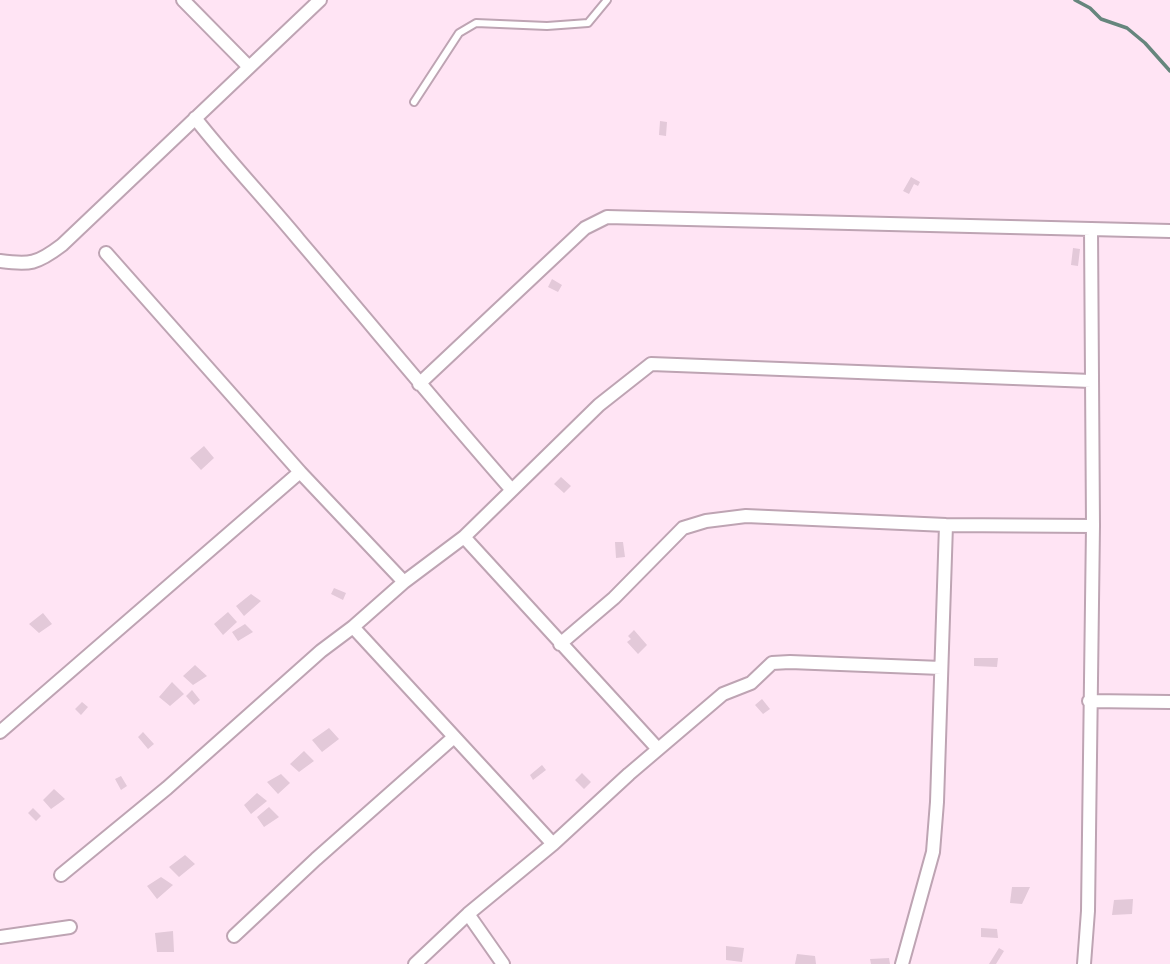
<!DOCTYPE html>
<style>
body{margin:0}
canvas{display:block;background:#ffe4f4}
</style>
<canvas width="1170" height="964"></canvas>
<script>
const ctx = document.querySelector('canvas').getContext('2d');
ctx.lineJoin = 'round';
function stroke(path, color, width, dash) { ctx.strokeStyle = color; ctx.lineWidth = width; ctx.lineCap = dash ? 'butt' : 'round'; ctx.setLineDash(dash || []); ctx.stroke(path); }
function paint(path, color) { ctx.fillStyle = color; ctx.fill(path, 'evenodd'); }
stroke(new Path2D(`
 M 1075,0 L 1090,8 L 1101,19 L 1127,28 L 1145,43 L 1170,71`), '#66867d', 3.5);
paint(new Path2D(`
 M 660,121 L 667,122 L 666,136 L 659,135 Z
 M 911,177 L 920,182 L 918,186 L 914,184 L 909,194 L 903,191 Z
 M 1073,248 L 1080,249 L 1078,266 L 1071,265 Z
 M 552,279 L 562,285 L 558,292 L 548,287 Z
 M 204,446 L 214,458 L 201,470 L 190,458 Z
 M 561,477 L 571,486 L 564,493 L 554,484 Z
 M 615,542 L 623,542 L 625,557 L 616,558 Z
 M 334,588 L 346,593 L 343,600 L 331,594 Z
 M 251,594 L 261,601 L 244,616 L 236,606 Z
 M 228,612 L 237,622 L 223,635 L 214,624 Z
 M 43,613 L 52,624 L 39,633 L 29,624 Z
 M 245,624 L 253,632 L 238,641 L 232,632 Z
 M 634,630 L 647,645 L 638,654 L 627,642 L 631,639 L 628,636 Z
 M 974,658 L 998,658 L 997,667 L 974,666 Z
 M 195,665 L 207,676 L 193,685 L 183,676 Z
 M 172,682 L 184,694 L 170,706 L 159,697 Z
 M 192,690 L 200,700 L 194,705 L 186,696 Z
 M 762,699 L 770,709 L 763,714 L 755,705 Z
 M 82,702 L 88,707 L 81,715 L 75,709 Z
 M 329,728 L 339,739 L 322,752 L 312,740 Z
 M 143,732 L 154,744 L 148,749 L 138,737 Z
 M 304,751 L 314,761 L 299,772 L 290,764 Z
 M 542,765 L 546,770 L 533,780 L 530,775 Z
 M 582,773 L 591,782 L 584,789 L 575,780 Z
 M 281,774 L 290,783 L 278,794 L 267,782 Z
 M 121,776 L 127,786 L 121,790 L 115,779 Z
 M 54,789 L 65,799 L 51,809 L 43,800 Z
 M 257,793 L 267,801 L 251,814 L 244,805 Z
 M 269,807 L 279,817 L 264,827 L 257,817 Z
 M 33,808 L 41,816 L 36,821 L 28,813 Z
 M 185,855 L 195,864 L 179,877 L 169,867 Z
 M 161,877 L 173,885 L 157,899 L 147,886 Z
 M 1012,887 L 1030,887 L 1022,904 L 1010,903 Z
 M 1133,899 L 1132,914 L 1112,915 L 1114,900 Z
 M 981,928 L 997,929 L 998,938 L 981,937 Z
 M 173,931 L 174,952 L 157,952 L 155,933 Z
 M 726,946 L 744,948 L 742,962 L 726,960 Z
 M 999,948 L 1004,951 L 996,964 L 989,964 Z
 M 797,954 L 815,956 L 816,964 L 795,964 Z
 M 889,958 L 890,964 L 871,964 L 870,959 Z`), '#e3c9d9');
const service = new Path2D(`
 M 414,102 L 459,33 L 476,23 L 547,26 L 588,23 L 607,0`);
const minor = new Path2D(`
 M 183,0 L 248,66
 M 195,118 C 228,160 265,199 299,240 C 370,323 439,407 511,489
 M 1091,229 L 1170,231
 M 106,253 L 300,472 L 404,582
 M 0,261 C 30,265 37,264 62,245 L 320,0
 M 419,384 L 585,228 L 607,217 L 1091,229 L 1093,526 L 1088,911 L 1084,964
 M 464,537 L 658,749
 M 353,627 L 553,844
 M 560,644 L 614,598 L 683,528 L 706,521 L 746,516 L 946,525 L 1093,526
 M 1089,701 L 1170,702
 M 0,732 L 300,472
 M 61,875 L 167,788 L 321,651 L 353,627 L 404,582 L 464,537 L 599,405 L 651,364 L 1091,381
 M 468,914 L 503,964
 M 234,936 L 316,859 L 454,737
 M 0,937 L 70,927
 M 415,964 L 468,914 L 553,844 L 629,774 L 723,694 L 751,683 L 772,663 L 790,662 L 941,668
 M 902,964 L 933,852 L 937,802 L 946,525`);
stroke(service, '#bea4b3', 10);
stroke(minor, '#bea4b3', 16);
stroke(service, '#fff', 6);
stroke(minor, '#fff', 12);
</script>
